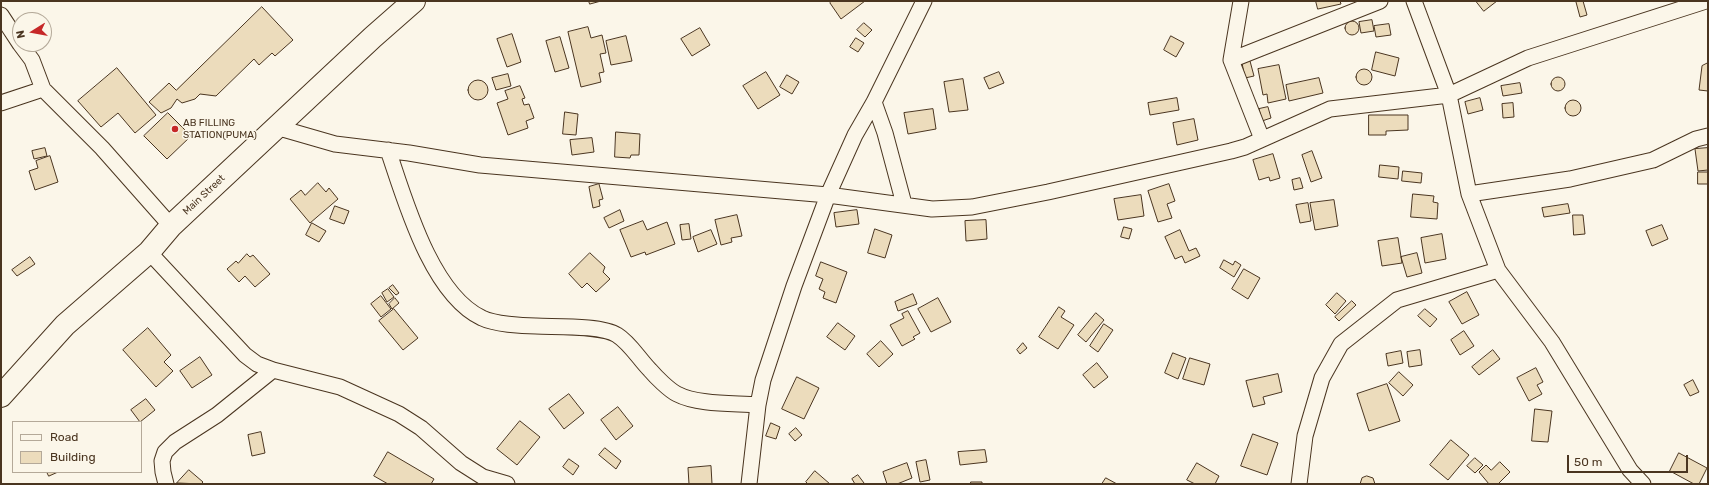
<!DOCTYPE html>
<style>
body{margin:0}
#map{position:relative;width:1709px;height:485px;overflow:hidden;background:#fbf6e9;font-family:Rubik,sans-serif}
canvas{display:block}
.frame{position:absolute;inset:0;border:2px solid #4a3520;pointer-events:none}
.legend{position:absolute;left:12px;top:421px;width:130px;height:52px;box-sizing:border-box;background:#fbf6e9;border:1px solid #b4a999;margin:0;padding:5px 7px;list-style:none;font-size:12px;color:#4a3520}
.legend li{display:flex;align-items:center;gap:8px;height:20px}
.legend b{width:20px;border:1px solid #b4a999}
.north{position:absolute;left:12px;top:12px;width:40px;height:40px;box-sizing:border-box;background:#fbf6e9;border:1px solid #b4a999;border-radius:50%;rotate:259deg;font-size:11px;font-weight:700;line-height:16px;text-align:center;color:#4a3520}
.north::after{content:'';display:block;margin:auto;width:14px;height:18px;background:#c62828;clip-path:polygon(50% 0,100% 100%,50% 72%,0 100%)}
.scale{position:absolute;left:1567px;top:455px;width:121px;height:18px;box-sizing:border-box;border:2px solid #4a3520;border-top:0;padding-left:5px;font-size:12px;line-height:14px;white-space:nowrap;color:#4a3520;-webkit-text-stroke:3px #fbf6e9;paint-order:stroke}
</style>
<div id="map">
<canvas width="1709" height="485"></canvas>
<div class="frame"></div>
<ul class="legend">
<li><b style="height:5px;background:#fbf6e9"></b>Road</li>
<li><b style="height:11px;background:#ecdcbc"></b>Building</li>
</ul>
<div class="north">N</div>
<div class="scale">50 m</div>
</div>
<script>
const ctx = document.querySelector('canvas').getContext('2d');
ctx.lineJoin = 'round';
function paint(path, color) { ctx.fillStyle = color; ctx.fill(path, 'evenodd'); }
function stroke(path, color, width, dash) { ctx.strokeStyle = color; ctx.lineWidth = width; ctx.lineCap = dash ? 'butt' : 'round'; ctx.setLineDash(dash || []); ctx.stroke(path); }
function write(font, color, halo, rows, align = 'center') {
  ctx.font = font + ' Rubik,sans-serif'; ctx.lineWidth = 3; ctx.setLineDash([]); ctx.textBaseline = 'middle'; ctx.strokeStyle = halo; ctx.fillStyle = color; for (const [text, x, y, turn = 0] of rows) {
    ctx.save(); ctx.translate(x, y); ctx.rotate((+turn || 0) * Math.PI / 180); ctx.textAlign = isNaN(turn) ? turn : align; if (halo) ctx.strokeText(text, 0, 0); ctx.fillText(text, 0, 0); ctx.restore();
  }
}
const building = new Path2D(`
 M 589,1 L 601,1 L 590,4 Z
 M 832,1 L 865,1 L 841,19 L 830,3 Z
 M 1316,1 L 1340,1 L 1341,4 L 1318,9 Z
 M 1476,1 L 1497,1 L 1484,11 Z
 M 1583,1 L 1587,15 L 1580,17 L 1576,2 Z
 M 262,7 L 293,40 L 275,56 L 272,53 L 259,65 L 254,59 L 216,96 L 200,94 L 195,99 L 182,103 L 177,99 L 171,108 L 161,113 L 149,102 L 169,83 L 176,90 Z
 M 1372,20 L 1374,31 L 1361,33 L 1359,22 Z
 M1345 28a7 7 0 1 1 14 0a7 7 0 1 1-14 0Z
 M 864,23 L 872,30 L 865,37 L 857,30 Z
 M 1389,24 L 1391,35 L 1376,37 L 1374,26 Z
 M 588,27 L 591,38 L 602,35 L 606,53 L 600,54 L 604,72 L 599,73 L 601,82 L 581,87 L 568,32 Z
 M 700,28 L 710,45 L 692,56 L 681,39 Z
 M 512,34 L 521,62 L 507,67 L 497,39 Z
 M 626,36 L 632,61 L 611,65 L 606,41 Z
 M 1171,36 L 1184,43 L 1176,57 L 1164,50 Z
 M 560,37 L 569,68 L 555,72 L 546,41 Z
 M 856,38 L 864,43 L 858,52 L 850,47 Z
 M 1376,52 L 1399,58 L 1395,76 L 1372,70 Z
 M 1250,61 L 1254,76 L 1245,78 L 1242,63 Z
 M 1708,63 L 1708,91 L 1699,90 L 1702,66 Z
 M 1279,65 L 1286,99 L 1268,103 L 1267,94 L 1263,95 L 1258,69 Z
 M 117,68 L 156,115 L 135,133 L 118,113 L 101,127 L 78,101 Z
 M1356 77a8 8 0 1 1 16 0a8 8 0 1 1-16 0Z
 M 766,72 L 780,95 L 758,109 L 743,86 Z
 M 999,72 L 1004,83 L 989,89 L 984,78 Z
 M 508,74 L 511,86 L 496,90 L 492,78 Z
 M 787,75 L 799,82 L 792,94 L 780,87 Z
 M1551 84a7 7 0 1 1 14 0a7 7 0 1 1-14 0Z
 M 1319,78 L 1323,93 L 1289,101 L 1286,85 Z
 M 963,79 L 968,110 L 949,112 L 944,82 Z
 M468 90a10 10 0 1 1 20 0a10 10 0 1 1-20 0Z
 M 1520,83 L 1522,93 L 1503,96 L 1501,86 Z
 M 520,86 L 525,98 L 522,99 L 524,105 L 529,104 L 534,118 L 526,121 L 528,128 L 508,135 L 497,103 L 508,99 L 505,91 Z
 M 1177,98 L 1179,110 L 1150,115 L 1148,103 Z
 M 1480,98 L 1483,110 L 1468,114 L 1465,102 Z
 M1565 108a8 8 0 1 1 16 0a8 8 0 1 1-16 0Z
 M 1513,103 L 1514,117 L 1503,118 L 1502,104 Z
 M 1268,107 L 1271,118 L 1262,121 L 1259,109 Z
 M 933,109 L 936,129 L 908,134 L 904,113 Z
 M 565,112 L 578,114 L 576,135 L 563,134 Z
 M 168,113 L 191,136 L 167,159 L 144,136 Z
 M 1369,115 L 1408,115 L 1408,130 L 1386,131 L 1386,135 L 1369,135 Z
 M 1194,119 L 1198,140 L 1177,145 L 1173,123 Z
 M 616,132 L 640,134 L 639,155 L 631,155 L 630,158 L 615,157 Z
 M 592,138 L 594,152 L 572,155 L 570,140 Z
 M 45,148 L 47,156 L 34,159 L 32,151 Z
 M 1708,148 L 1708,170 L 1698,171 L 1695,149 Z
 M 1312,151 L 1322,178 L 1311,182 L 1302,155 Z
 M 1273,154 L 1280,178 L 1270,181 L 1269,177 L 1259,180 L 1253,160 Z
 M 50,156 L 58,182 L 35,190 L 29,171 L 38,168 L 36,161 Z
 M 1380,165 L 1399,167 L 1398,179 L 1379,177 Z
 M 1403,171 L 1422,173 L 1421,183 L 1402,181 Z
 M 1698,172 L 1708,172 L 1708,184 L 1698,184 Z
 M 1300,178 L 1303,188 L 1294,190 L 1292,180 Z
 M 318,183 L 326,192 L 329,188 L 338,199 L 310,223 L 290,199 L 301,190 L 305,195 Z
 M 599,184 L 603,199 L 599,200 L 600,206 L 593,208 L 589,187 Z
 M 1169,184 L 1175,201 L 1167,204 L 1172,218 L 1158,222 L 1148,191 Z
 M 1413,194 L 1434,196 L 1433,202 L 1438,203 L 1437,219 L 1411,217 Z
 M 1141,195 L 1144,216 L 1118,220 L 1114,199 Z
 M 1334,200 L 1338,226 L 1315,230 L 1310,203 Z
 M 1308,203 L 1311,221 L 1300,223 L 1296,205 Z
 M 1568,204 L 1570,213 L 1544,217 L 1542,208 Z
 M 335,206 L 349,211 L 344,224 L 330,219 Z
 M 620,210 L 624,221 L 609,228 L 604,218 Z
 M 857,210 L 859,224 L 836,227 L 834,213 Z
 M 737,215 L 742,236 L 731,238 L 732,242 L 721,245 L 715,220 Z
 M 1573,215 L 1583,215 L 1585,234 L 1574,235 Z
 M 986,220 L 987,239 L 966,241 L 965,221 Z
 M 643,221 L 647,230 L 667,222 L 675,244 L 646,255 L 645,252 L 631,257 L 620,230 Z
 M 312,223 L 326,231 L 319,242 L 306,235 Z
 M 689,224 L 691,239 L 682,240 L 680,225 Z
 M 1662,225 L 1668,239 L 1652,246 L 1646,231 Z
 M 1124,227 L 1132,229 L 1129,239 L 1121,237 Z
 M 875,229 L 892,235 L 885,258 L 868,253 Z
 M 711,230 L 717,244 L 698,252 L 693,237 Z
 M 1180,230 L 1189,251 L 1196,248 L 1200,256 L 1185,263 L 1182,256 L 1175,259 L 1165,237 Z
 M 1442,234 L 1446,259 L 1425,263 L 1421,238 Z
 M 1398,238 L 1402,263 L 1382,266 L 1378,241 Z
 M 590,253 L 605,267 L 603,272 L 610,279 L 596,292 L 587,283 L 582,288 L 569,274 Z
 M 1417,253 L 1422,273 L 1407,277 L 1401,257 Z
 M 247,254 L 250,257 L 253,255 L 270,274 L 255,287 L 245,276 L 239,282 L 227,269 L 236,261 L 238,263 Z
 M 30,257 L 35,264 L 17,276 L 12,270 Z
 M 1224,260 L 1233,265 L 1235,261 L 1241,265 L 1234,277 L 1220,268 Z
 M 821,262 L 847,272 L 836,303 L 823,298 L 825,292 L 819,289 L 823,279 L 816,276 Z
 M 1244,269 L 1260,278 L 1248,299 L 1232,289 Z
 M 393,285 L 399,293 L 396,295 L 389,288 Z
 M 388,289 L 394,297 L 387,302 L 382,293 Z
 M 1467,292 L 1479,315 L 1462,324 L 1449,302 Z
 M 1337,293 L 1346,301 L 1335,314 L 1326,305 Z
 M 913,294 L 917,304 L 898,311 L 895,302 Z
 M 381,296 L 391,309 L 381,317 L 371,304 Z
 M 395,298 L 399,303 L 392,309 L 389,304 Z
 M 938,298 L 951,322 L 931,332 L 918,309 Z
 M 1352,301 L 1356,305 L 1339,321 L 1335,317 Z
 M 1059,307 L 1065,311 L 1061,317 L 1074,325 L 1058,349 L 1039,337 Z
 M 394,309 L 418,338 L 403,350 L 379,321 Z
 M 1425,309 L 1437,319 L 1430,327 L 1418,316 Z
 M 908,311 L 920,333 L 913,337 L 915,339 L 902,346 L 890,325 L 904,318 L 902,314 Z
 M 1096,313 L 1104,320 L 1086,342 L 1078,335 Z
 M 838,323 L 855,336 L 845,350 L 827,337 Z
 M 1104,324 L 1113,330 L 1098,352 L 1090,346 Z
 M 148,328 L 171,355 L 164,362 L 173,371 L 156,387 L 123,350 Z
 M 1464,331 L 1474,346 L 1460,355 L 1451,340 Z
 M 881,341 L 893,354 L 879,367 L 867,354 Z
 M 1023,343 L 1027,348 L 1020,354 L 1017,350 Z
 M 1420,350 L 1422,365 L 1409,367 L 1407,352 Z
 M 1493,350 L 1500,359 L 1479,375 L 1472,367 Z
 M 1401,351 L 1403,363 L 1388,366 L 1386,354 Z
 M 1173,353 L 1186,358 L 1178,379 L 1165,373 Z
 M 200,357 L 212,375 L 192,388 L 180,371 Z
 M 1190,358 L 1210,364 L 1204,385 L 1183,379 Z
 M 1097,363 L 1108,377 L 1094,388 L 1083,375 Z
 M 1536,368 L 1543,382 L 1537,385 L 1542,394 L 1529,401 L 1517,378 Z
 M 1399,372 L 1413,385 L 1403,396 L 1389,383 Z
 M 1278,374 L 1282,392 L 1263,397 L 1265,404 L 1253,407 L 1246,381 Z
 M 797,377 L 819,388 L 804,419 L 782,409 Z
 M 1693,380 L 1699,392 L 1690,396 L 1684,385 Z
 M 1387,384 L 1400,421 L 1369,431 L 1357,394 Z
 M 569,394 L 584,413 L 564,429 L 549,409 Z
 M 146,399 L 155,410 L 140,422 L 131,410 Z
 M 618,407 L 633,426 L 616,440 L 601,420 Z
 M 1535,409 L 1552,411 L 1548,442 L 1532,441 Z
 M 520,421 L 540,437 L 517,465 L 497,449 Z
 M 771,423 L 780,427 L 776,439 L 766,436 Z
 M 796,428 L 802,435 L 795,441 L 789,434 Z
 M 261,432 L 265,453 L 252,456 L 248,435 Z
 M 1253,434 L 1278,443 L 1267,475 L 1241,466 Z
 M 1451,440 L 1469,455 L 1448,480 L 1430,465 Z
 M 605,448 L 621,461 L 616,469 L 599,455 Z
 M 985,450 L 987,462 L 960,465 L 958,452 Z
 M 388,452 L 434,479 L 431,484 L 388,484 L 374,476 Z
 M 1679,453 L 1707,468 L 1699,484 L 1694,484 L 1670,471 Z
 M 1475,458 L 1483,465 L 1475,473 L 1467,466 Z
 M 569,459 L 579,466 L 573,475 L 563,467 Z
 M 926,460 L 930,480 L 920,482 L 916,462 Z
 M 1500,462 L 1510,472 L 1498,484 L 1489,484 L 1479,472 L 1486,465 L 1491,470 Z
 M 907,463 L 912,478 L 897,484 L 887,484 L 883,472 Z
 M 1197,463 L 1219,476 L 1215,484 L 1195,484 L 1187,480 Z
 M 711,466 L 712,484 L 689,484 L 688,468 Z
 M 189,470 L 203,482 L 201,484 L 177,483 Z
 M 815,471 L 830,484 L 808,484 L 806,482 Z
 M 47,472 L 58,472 L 49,476 Z
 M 858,475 L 864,483 L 862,484 L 855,484 L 852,479 Z
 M 1367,476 L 1373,478 L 1375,484 L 1360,484 L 1362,478 Z
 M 1106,478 L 1117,484 L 1102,484 Z
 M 971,482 L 982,482 L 982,484 L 971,484 Z`);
paint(building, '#ecdcbc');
stroke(building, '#4a3520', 1);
const street = new Path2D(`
 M 1241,1 L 1231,60 L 1262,139
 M 1414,1 L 1449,95 L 1469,194 L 1498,270 L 1552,342 L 1630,470 L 1643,484
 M 1,15 L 20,44
 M 20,44 L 32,60 L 43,89 L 102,148 L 171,226
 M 1231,60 L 1380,1
 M 874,102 L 885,133 L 904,204
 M 1,103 L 43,89
 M 276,127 L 335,144 L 409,153 L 480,165 L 828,195 L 932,209 L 972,207 L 1048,192 L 1231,151 L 1245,147 L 1330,109 L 1449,95 L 1528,58 L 1706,1
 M 388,150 C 405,200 431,294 482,318 C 494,324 522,326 536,326 C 555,327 602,325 617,335 C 630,343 639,359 650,370 C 656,377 669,390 677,394 C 698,405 734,403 758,405
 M 1469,194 L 1570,179 L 1653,160 L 1696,139 L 1708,136
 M 149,252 L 245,355 L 257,364 L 273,370 L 340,387 L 399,414 L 421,428 L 461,463 L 483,477 L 507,484
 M 166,484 L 163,472 L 162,461 L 165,452 L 175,442 L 217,415 L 273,370
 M 749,484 L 758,405 L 763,380 L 794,286 L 828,195 L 855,135 L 874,102 L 924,1
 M 1299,484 L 1305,436 L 1322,378 L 1341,344 L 1397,300 L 1498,270`);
const highway = new Path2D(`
 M 1,396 L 65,325 L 149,252 L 171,226 L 373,37 L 414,1`);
stroke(street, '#4a3520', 17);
stroke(highway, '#4a3520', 24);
stroke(street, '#fbf6e9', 15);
stroke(highway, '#fbf6e9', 22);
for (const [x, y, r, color] of [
 [175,129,4,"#c62828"]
]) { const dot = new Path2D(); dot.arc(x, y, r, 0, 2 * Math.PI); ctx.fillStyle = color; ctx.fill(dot); stroke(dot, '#fbf6e9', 1.5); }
write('10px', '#4a3520', '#fbf6e9', [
 ["AB FILLING",183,123],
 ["STATION(PUMA)",183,135]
], 'left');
write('10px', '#4a3520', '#fbf6e9', [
 ["Main Street",204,195,-43]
]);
</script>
